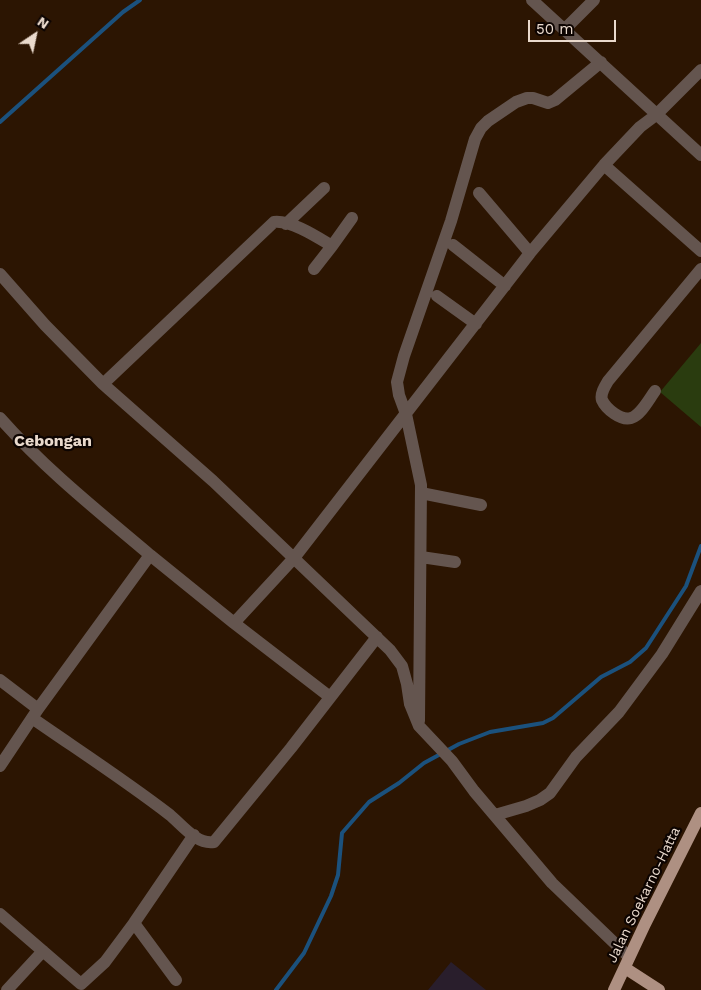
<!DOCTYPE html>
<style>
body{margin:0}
#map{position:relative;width:701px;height:990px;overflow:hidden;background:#2c1502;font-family:"Work Sans",sans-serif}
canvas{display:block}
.north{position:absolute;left:10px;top:10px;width:50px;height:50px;-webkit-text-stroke:4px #0d0401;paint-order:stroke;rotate:34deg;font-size:14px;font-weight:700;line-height:20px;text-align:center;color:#eadacd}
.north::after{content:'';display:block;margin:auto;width:18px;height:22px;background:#eadacd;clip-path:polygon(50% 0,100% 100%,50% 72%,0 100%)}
.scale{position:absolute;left:528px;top:20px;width:88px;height:22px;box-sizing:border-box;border:2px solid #eadacd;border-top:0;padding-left:6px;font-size:15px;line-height:18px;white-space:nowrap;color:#eadacd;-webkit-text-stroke:4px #0d0401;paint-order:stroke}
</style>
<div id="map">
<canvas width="701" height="990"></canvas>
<div class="north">N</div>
<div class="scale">50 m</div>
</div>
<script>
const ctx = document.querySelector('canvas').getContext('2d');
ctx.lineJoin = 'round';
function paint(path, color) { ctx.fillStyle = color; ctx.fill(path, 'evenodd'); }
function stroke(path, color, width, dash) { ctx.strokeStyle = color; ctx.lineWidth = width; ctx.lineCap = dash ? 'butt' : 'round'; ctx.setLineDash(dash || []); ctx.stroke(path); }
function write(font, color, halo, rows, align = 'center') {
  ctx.font = font + ' "Work Sans",sans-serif'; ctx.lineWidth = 4.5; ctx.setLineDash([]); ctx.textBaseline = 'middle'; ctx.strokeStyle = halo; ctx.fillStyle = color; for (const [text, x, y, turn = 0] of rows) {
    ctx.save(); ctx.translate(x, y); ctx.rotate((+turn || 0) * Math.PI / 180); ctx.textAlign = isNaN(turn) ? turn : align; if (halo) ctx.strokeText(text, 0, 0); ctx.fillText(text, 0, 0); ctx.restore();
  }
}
paint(new Path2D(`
 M 451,962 L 486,990 L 428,990 Z`), '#291e2c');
paint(new Path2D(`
 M 701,343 L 701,427 L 660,392 Z`), '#2a3c0f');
stroke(new Path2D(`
 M 0,122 L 123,12 L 140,0
 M 276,990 L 304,953 L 331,896 L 338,875 L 342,833 L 369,802 L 399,783 L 424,763 L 459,744 L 490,732 L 543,723 L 553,718 L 601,677 L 630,662 L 646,648 L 686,586 L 701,546`), '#1b517d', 4);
stroke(new Path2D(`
 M 532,0 L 701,155
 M 565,29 L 594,0
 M 604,165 L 701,251
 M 479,193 L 530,253
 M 286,224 L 324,188
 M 453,245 L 505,286
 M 314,269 L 332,246
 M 0,274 L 45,325 L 103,384 L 213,481 L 390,650 L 402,666 L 407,684 L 410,704 L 419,726 L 452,761 L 474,791 L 552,883 L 629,957
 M 437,296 L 476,324
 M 103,384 L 274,222 C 291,220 317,237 332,246 L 352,218
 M 655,391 C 649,399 641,415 631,418 C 621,421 606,409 602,400 C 600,394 605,386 608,381 L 701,269
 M 0,418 C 45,469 98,511 150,555
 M 421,493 L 481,505
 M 421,557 L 455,562
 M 234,623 L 330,697
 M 0,680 L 38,709
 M 32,718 C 78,750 126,781 170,815 C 182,825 197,845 214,842 L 291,748 L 377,637
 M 419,721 L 421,485 L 406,414 L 399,395 L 397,382 L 404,356 L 451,221 L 475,139 L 481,128 L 488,121 L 516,102 L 527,98 L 533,98 L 548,103 L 555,100 L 601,62
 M 0,766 L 38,709 L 150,555 L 234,623 L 294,558 L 530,253 L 604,165 L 640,127 L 656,115 L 701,70
 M 495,815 L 526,806 L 540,800 L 550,793 L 576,757 L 619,712 L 662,654 L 701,591
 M 0,914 L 81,984 L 105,962 L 134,923 L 194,835
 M 134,923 L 176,980
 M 7,990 L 43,951`), '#64554f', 12);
stroke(new Path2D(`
 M 625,968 L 659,990
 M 614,990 L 645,924 L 701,813`), '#ae9082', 12);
write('14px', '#eadacd', '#0d0401', [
 ["Jalan Soekarno-Hatta",644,895,-64]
]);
write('bold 16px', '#eadacd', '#0d0401', [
 ["Cebongan",53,441]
]);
</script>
